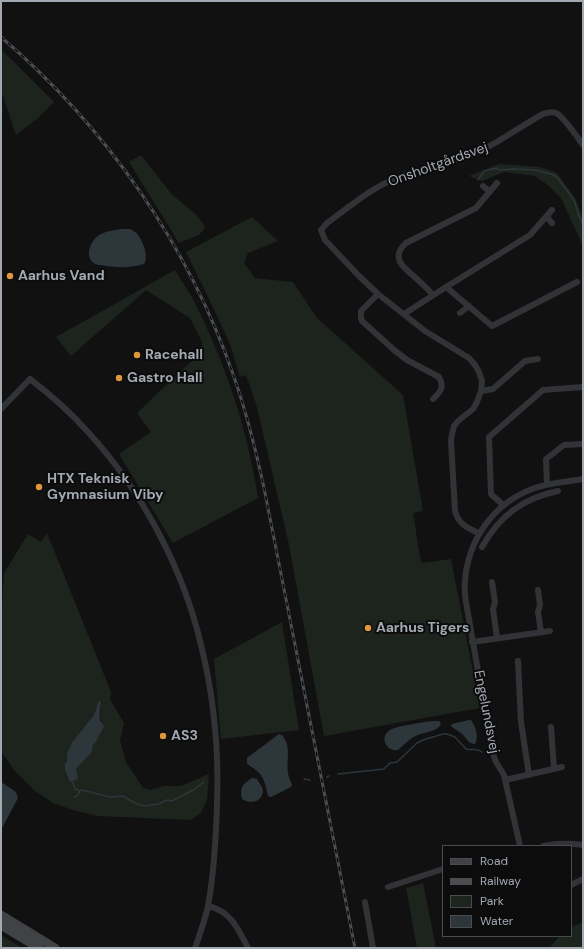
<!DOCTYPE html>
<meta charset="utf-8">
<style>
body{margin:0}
#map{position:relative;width:584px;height:949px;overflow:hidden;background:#111112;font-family:"DM Sans",sans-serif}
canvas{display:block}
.frame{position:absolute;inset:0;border:2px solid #a3a9b1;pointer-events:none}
.legend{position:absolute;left:442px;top:845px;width:130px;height:92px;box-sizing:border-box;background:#0c0c0d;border:1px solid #484b4f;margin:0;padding:5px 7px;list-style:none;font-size:12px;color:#a3a9b1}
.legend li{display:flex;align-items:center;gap:8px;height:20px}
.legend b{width:20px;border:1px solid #484b4f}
</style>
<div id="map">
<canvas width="584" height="949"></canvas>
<div class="frame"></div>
<ul class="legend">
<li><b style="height:5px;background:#404246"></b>Road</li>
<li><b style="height:5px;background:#4b4d51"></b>Railway</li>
<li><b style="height:11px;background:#1d241e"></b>Park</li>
<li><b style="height:11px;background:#2d363b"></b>Water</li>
</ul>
</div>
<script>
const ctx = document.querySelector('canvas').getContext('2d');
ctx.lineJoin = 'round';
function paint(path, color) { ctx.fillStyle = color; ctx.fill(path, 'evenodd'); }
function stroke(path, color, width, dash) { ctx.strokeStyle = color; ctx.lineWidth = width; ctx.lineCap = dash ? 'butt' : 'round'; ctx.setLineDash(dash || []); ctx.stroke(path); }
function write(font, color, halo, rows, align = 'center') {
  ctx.font = font + ' "DM Sans",sans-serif'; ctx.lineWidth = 4; ctx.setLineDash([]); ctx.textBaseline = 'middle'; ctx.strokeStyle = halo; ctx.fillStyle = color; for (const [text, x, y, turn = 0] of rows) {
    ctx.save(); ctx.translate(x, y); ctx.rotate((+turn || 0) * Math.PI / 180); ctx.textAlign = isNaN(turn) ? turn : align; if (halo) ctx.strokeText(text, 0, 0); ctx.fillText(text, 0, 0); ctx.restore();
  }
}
paint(new Path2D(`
 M 1,50 L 12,60 L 54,102 L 38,118 L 16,135 L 1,90 Z
 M 141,155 C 151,167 160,180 170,192 C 179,202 201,215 205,228 L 199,235 L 179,243 L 129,162 Z
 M 499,164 L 540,167 L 557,173 L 575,198 L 583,217 L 583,246 L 561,198 L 549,186 L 535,176 L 504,172 L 482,181 L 469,176 Z
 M 252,217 L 278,241 L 248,253 L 244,263 L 255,278 L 293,282 L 317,318 L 403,395 L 423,511 L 413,513 L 421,563 L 451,559 L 480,708 L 324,736 L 289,545 L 257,407 L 246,375 L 240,377 L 230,344 L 210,301 L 186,252 Z
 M 175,270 C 181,280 188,290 194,301 C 225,362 248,430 258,498 L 173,543 L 119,454 L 151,432 L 137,413 L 202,351 L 202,342 L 190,318 L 146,290 L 71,356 L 56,337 Z
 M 47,533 L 111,692 L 110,699 L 124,723 L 120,741 L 126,762 L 143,788 L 150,790 L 164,786 L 181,786 L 209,774 L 207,799 L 201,813 L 190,820 L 98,816 L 73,810 L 53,803 L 34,790 L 15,771 L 3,754 L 1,749 L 1,624 L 4,573 L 28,534 L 41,542 ZM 102,701 L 100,707 L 101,711 L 100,719 L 102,722 L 101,732 L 96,742 L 93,745 L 92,752 L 76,769 L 76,772 L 65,764 C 68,757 68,750 72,743 C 73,740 77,737 79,734 C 87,725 95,715 97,704 Z
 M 282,622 L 299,730 L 221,739 L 214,659 Z
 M 423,883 L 436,948 L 417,948 L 406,888 Z
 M 583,922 L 583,948 L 545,948 L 550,947 L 560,936 L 571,936 L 571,927 Z
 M 1,935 L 22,948 L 1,948 Z`), '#1d241e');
paint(new Path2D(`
 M 122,229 L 130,229 C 133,231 136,232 138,235 C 143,242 149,256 144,264 C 131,268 115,268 101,265 C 99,265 97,265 95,264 C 83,257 91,239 101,234 C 107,231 115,230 122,229 Z
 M 101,700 C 101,705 99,715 100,720 C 101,722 103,724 104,726 L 96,742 L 93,745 L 92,752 L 76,769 L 78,777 L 76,780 L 70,782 L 65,769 L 65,764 L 67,760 L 67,754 L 72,742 L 83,729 L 93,716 L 96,709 L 97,704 Z
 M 469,720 L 471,720 C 476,727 479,737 475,744 C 468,744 467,738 462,734 C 459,731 454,729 451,726 L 452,724 Z
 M 433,721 L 439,721 L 441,723 L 439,727 C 433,732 425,732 418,735 C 410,738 405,744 398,750 C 386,752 379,737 390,730 C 396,726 425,722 433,721 Z
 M 279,734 L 282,735 C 292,748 286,758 288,772 C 288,777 291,781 292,785 L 291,787 C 284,790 278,794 271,797 L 268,796 C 264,777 263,774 247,764 L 247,758 Z
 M 252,778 L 257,779 C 259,783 263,787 263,791 C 262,803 249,804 242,799 C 240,786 242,785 252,778 Z
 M 1,782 L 16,792 L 18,798 L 1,830 Z`), '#2d363b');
stroke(new Path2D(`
 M 478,180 L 484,171 L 497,168 L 499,170 L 513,169 L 536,170 L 551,174 L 557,177 L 574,200 L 579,216 L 581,220 L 583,226
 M 338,774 L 384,769 L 390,763 L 397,762 L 417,743 L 423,740 L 443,734 L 447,734 L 455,737 L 466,749 C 472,751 476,747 482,752
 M 327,777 L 329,776
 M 304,779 L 310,780
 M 72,781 L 75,789 L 80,791 L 82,790 L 110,797 L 123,796 L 135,803 L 144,806 L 159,804 L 167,800 L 172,801 L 193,790 L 204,782
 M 74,797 L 77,796 L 80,791`), '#2d363b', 1.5);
stroke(new Path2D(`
 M 483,186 L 490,192
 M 547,217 L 552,223
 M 446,287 L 492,326 L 577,282
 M 378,294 L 361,311 L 361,318 L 362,321 L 394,350 L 407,360 L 439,377 C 445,388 440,392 433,399
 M 433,295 C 428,289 422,284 417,279 C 405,269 389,258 406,243 L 476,208 L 497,183
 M 460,313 L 469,306
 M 404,314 L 446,287 L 530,235 L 552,210
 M 481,391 L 493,389 L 525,361 L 538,359
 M 1,409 L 30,379 C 51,395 71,413 88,432 C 142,491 183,568 201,645 C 214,697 219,752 217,805 C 216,838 214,873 208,906 C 205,920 200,934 195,948
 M 547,484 L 546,459 L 564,445 L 583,444
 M 503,505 L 491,494 L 489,437 L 543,390 L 583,387
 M 478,533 C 467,527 459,525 455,511 L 451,441 L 452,434 L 454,426 L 458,421 L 473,409 L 477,402 L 481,391 L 482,381 L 479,372 L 475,365 L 469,358 L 425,331 L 378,294 L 359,276 L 325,240 L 321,230 L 327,223 C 349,207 372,187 399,177 C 425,167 454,163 480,151 C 502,141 522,125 543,114 C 547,113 552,111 556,113 C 563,116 578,138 583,145
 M 482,547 C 499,516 523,498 558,491
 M 492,582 L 495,602 L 493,609 L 497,638
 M 538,590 L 540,605 L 538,612 L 541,632
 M 472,642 L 550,631
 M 518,661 L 521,722 L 529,775
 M 551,727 L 554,769
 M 505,780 L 562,767
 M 520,846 L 504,775 L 496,762 L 492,751 L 466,602 C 465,595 464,588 465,581 C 468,540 493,504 532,489 C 548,483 566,482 583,479
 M 543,846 C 558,843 568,843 583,845
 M 571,885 L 583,879
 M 388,887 L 443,869
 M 365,902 L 373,948
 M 208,906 C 231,911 238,929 248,948`), '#323337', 6);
stroke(new Path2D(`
 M 1,915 L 55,948
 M 1,925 L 39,948`), '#404246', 9);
const rail = new Path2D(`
 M 1,37 C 106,127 189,246 234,377 C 247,414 256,451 264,488 L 355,948`);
stroke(rail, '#4b4d51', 3);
stroke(rail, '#0c0c0d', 1.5, [4.5]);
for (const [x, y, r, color] of [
 [10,276,4,"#e0963b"],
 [137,355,4,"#e0963b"],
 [119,378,4,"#e0963b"],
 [39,487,4,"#e0963b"],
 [368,628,4,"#e0963b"],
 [163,736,4,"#e0963b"]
]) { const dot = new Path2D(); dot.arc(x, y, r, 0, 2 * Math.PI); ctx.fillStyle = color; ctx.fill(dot); stroke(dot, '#0c0c0d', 1.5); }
write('14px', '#a3a9b1', '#0c0c0d', [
 ["Onsholtgårdsvej",438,165,-20],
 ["Engelundsvej",486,712,79]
]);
write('bold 14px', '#a3a9b1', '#0c0c0d', [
 ["Aarhus Vand",18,276],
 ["Racehall",145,355],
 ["Gastro Hall",127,378],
 ["HTX Teknisk",47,479],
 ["Gymnasium Viby",47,495],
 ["Aarhus Tigers",376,628],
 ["AS3",171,736]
], 'left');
</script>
